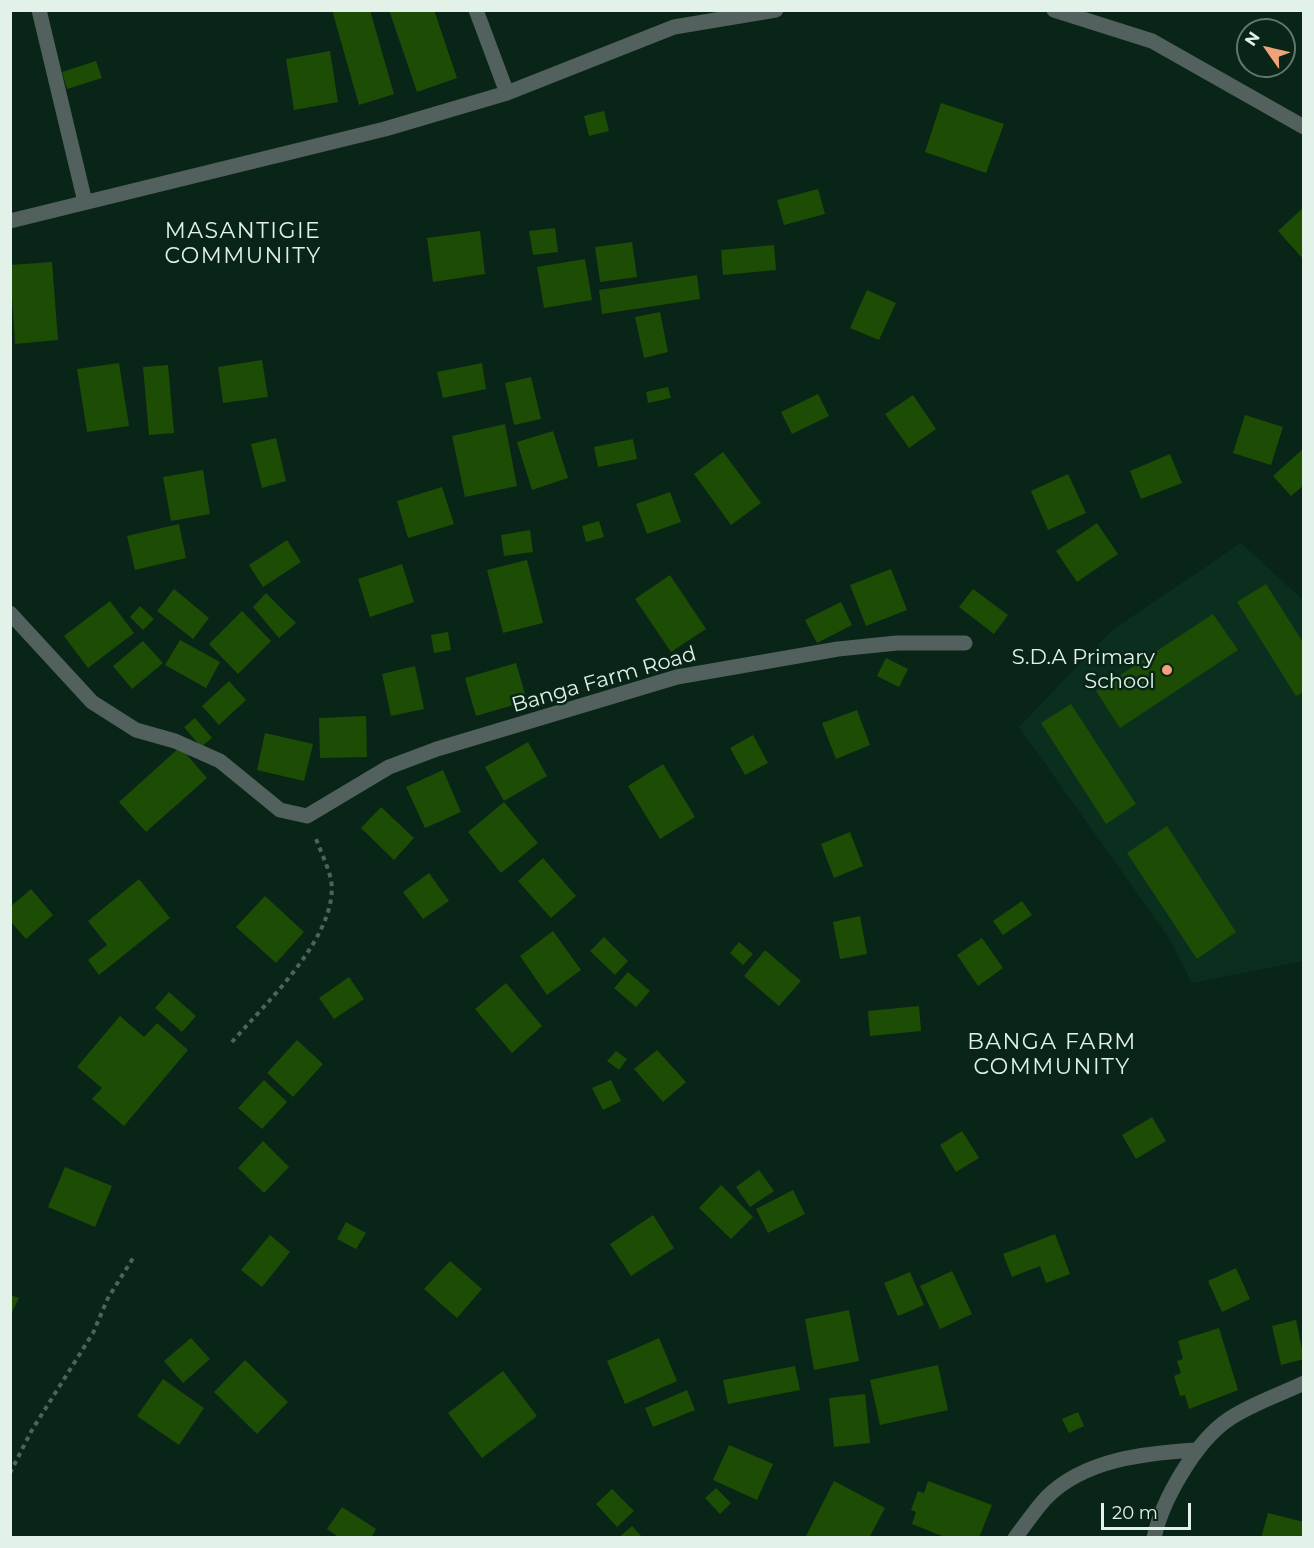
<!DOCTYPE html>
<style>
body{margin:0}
#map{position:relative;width:1314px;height:1548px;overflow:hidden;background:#092518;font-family:Montserrat,sans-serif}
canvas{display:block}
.frame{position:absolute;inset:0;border:12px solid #e2f2e8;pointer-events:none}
.north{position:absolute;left:1236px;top:18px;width:60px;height:60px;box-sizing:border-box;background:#092518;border:2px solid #60776b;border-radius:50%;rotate:304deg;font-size:16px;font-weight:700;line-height:24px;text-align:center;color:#e2f2e8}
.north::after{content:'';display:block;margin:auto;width:21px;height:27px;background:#f0a378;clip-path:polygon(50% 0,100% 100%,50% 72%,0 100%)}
.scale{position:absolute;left:1101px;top:1503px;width:90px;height:27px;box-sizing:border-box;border:3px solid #e2f2e8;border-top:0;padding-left:8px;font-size:18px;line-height:21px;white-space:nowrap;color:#e2f2e8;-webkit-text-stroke:4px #092518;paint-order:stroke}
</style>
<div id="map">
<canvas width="1314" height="1548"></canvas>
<div class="frame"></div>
<div class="north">N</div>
<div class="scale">20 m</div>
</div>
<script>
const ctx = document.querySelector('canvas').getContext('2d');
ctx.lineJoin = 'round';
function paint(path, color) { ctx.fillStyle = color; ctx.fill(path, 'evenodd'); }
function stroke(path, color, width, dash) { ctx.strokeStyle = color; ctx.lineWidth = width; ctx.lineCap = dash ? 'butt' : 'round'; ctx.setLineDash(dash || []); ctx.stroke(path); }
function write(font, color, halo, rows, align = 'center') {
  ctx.font = font + ' Montserrat,sans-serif'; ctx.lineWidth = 5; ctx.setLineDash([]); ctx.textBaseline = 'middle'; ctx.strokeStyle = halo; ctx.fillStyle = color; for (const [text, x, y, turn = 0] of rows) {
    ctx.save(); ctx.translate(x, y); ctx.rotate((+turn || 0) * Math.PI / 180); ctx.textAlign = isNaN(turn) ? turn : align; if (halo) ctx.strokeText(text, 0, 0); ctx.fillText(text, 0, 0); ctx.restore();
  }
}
paint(new Path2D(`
 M 1241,543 L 1303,600 L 1303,961 L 1192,983 L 1169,938 L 1019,727 L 1112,630 Z`), '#0a2f1e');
paint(new Path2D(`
 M 332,10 L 370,10 L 394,94 L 359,105 Z
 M 389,10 L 434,10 L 457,78 L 417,92 Z
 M 330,51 L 338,102 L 294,110 L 286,59 Z
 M 96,61 L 102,78 L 67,89 L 62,72 Z
 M 941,103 L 1004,124 L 986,173 L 925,152 Z
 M 604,111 L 609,131 L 589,136 L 584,116 Z
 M 818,189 L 825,214 L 784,225 L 777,200 Z
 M 1304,207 L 1304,260 L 1278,231 Z
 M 555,228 L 558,252 L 533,255 L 529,231 Z
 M 480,231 L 485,274 L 433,282 L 427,238 Z
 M 632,242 L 637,277 L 600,282 L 595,247 Z
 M 774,245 L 776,270 L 723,275 L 721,250 Z
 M 585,259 L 592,300 L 544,308 L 537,267 Z
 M 52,262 L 58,340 L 15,344 L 10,265 Z
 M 697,275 L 700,299 L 602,314 L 599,290 Z
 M 867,290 L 896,303 L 879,340 L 850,328 Z
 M 660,312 L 668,352 L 644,358 L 635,317 Z
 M 262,360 L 268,397 L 223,403 L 218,367 Z
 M 119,363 L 129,426 L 87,432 L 77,369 Z
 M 482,363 L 486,389 L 443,398 L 437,372 Z
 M 168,365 L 174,433 L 149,435 L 143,367 Z
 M 531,377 L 541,419 L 514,425 L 505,383 Z
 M 668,387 L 671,398 L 648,403 L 646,392 Z
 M 818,394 L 829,416 L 792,434 L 781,412 Z
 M 913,395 L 936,429 L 909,448 L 885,414 Z
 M 1245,415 L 1283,427 L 1271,465 L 1233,453 Z
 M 505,424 L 517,486 L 465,497 L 452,436 Z
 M 553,431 L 568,478 L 532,490 L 517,442 Z
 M 276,438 L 286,481 L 262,488 L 251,444 Z
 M 633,439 L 637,459 L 598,467 L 594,447 Z
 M 1304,448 L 1304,485 L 1291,496 L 1273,476 Z
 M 723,452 L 761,503 L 731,525 L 694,474 Z
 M 1170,454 L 1182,483 L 1141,499 L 1130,471 Z
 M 203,470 L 210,514 L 171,521 L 163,477 Z
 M 1068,474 L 1086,513 L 1048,530 L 1031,491 Z
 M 442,487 L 454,524 L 408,538 L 397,501 Z
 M 670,492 L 681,522 L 647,534 L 636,504 Z
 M 599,521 L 604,537 L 586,542 L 582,526 Z
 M 1097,523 L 1118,554 L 1077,582 L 1056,551 Z
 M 179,524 L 186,558 L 135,570 L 127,536 Z
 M 530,530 L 533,552 L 504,556 L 501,535 Z
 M 287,540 L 301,562 L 263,587 L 249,565 Z
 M 527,560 L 543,623 L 503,633 L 487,570 Z
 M 402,564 L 414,602 L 370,617 L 358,579 Z
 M 891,569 L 907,610 L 866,626 L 850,585 Z
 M 670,575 L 706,629 L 671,652 L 635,599 Z
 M 1266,584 L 1304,644 L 1304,692 L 1296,696 L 1237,602 Z
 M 174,589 L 209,618 L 193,639 L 157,611 Z
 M 973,589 L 1008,615 L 994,634 L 959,607 Z
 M 266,593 L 296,623 L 279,638 L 253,607 Z
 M 110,601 L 134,633 L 88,668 L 64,636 Z
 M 841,602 L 852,625 L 817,643 L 805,620 Z
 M 140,606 L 154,619 L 143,630 L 130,617 Z
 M 242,611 L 271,641 L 238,674 L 209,644 Z
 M 1213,614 L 1238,650 L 1120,728 L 1096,691 Z
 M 448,632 L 451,650 L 434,653 L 431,635 Z
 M 180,640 L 220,662 L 206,688 L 165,665 Z
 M 143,641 L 163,663 L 132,689 L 113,666 Z
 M 886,658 L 908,669 L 899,687 L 877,676 Z
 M 516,663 L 527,701 L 476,716 L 465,678 Z
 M 415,666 L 424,709 L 391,716 L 382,674 Z
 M 229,681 L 246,700 L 219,725 L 202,706 Z
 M 1071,704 L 1136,804 L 1106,824 L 1041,723 Z
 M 857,710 L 870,745 L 836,759 L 822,723 Z
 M 366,716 L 367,757 L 320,758 L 319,718 Z
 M 195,718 L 212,738 L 201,747 L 184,727 Z
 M 265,733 L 313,744 L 304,781 L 257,770 Z
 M 753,735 L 768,763 L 745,775 L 730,748 Z
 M 528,742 L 547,776 L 504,801 L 485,767 Z
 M 180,747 L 207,778 L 146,832 L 119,802 Z
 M 663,764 L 695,817 L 660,839 L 628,786 Z
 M 443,770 L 461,812 L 425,828 L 406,787 Z
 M 504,802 L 538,843 L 501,873 L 468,832 Z
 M 381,807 L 414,838 L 394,860 L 361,828 Z
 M 1167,826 L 1236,932 L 1197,959 L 1127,853 Z
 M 850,832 L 863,866 L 834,878 L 821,844 Z
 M 543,858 L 576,896 L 551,918 L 518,881 Z
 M 429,873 L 449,901 L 423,919 L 403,892 Z
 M 139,879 L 170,918 L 99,975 L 88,960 L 107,945 L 88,921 Z
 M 31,889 L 53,915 L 26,939 L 10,921 L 10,907 Z
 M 265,896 L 304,932 L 276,963 L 236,927 Z
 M 1022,901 L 1032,915 L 1003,935 L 993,921 Z
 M 860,916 L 867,954 L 840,959 L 833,922 Z
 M 553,931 L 581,970 L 547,995 L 520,956 Z
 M 604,937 L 628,961 L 615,975 L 590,951 Z
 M 982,938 L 1003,968 L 978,986 L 957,955 Z
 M 739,942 L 753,954 L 743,965 L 730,953 Z
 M 765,950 L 801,981 L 779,1006 L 744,976 Z
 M 628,972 L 650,991 L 636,1007 L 614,988 Z
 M 349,977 L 364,999 L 334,1019 L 319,998 Z
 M 506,983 L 542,1026 L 512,1053 L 475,1009 Z
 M 169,992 L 196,1016 L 182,1032 L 155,1008 Z
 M 919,1006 L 921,1031 L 870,1036 L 868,1011 Z
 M 120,1016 L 144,1037 L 157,1023 L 188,1050 L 124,1126 L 92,1099 L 102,1088 L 77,1067 Z
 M 297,1040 L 323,1064 L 293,1097 L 267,1073 Z
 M 657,1050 L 686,1082 L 663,1102 L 634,1069 Z
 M 616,1051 L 627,1059 L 619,1070 L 607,1061 Z
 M 264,1080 L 287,1102 L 262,1129 L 238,1108 Z
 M 611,1080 L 621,1101 L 603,1110 L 592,1088 Z
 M 1152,1117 L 1166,1141 L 1136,1159 L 1122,1135 Z
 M 962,1131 L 979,1158 L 956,1172 L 940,1145 Z
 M 263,1141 L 289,1167 L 264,1193 L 238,1168 Z
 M 65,1167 L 112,1186 L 95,1227 L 48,1207 Z
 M 759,1170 L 774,1191 L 750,1207 L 736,1187 Z
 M 721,1185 L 753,1217 L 731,1239 L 699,1208 Z
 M 793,1190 L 805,1214 L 768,1233 L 756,1209 Z
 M 653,1215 L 674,1248 L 631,1276 L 610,1244 Z
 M 346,1222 L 366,1233 L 356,1249 L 337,1239 Z
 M 1055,1234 L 1070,1274 L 1046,1283 L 1040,1266 L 1012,1277 L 1003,1254 Z
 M 270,1235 L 290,1252 L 262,1287 L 241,1270 Z
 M 450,1261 L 482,1289 L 457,1318 L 424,1289 Z
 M 1236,1268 L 1250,1299 L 1222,1312 L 1208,1281 Z
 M 952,1271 L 972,1314 L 940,1329 L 920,1286 Z
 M 910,1272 L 924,1305 L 898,1316 L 884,1283 Z
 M 10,1295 L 19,1298 L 10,1316 Z
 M 849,1310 L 859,1361 L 814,1370 L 805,1319 Z
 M 1296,1320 L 1304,1359 L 1281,1365 L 1272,1326 Z
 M 1219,1328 L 1238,1390 L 1189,1409 L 1185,1395 L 1180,1396 L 1174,1376 L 1181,1373 L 1177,1361 L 1183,1359 L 1178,1341 Z
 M 191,1338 L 210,1359 L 183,1383 L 164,1361 Z
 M 659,1338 L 677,1381 L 625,1404 L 607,1361 Z
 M 245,1360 L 288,1402 L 257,1434 L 214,1392 Z
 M 938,1365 L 948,1410 L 880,1425 L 870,1380 Z
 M 795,1366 L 800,1390 L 728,1404 L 723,1380 Z
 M 503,1371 L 537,1416 L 482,1458 L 448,1413 Z
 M 163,1379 L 204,1408 L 179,1445 L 137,1416 Z
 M 687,1390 L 695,1410 L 653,1427 L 645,1408 Z
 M 865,1394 L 870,1443 L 834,1447 L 829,1398 Z
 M 1078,1412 L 1084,1426 L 1069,1433 L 1062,1419 Z
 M 729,1445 L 773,1464 L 757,1500 L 713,1480 Z
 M 834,1481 L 885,1508 L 869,1538 L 805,1538 Z
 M 928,1481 L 992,1505 L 979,1538 L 947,1538 L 912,1524 L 916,1512 L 911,1510 L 918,1491 L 924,1493 Z
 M 716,1488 L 731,1503 L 720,1514 L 705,1498 Z
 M 612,1489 L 634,1511 L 617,1527 L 596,1504 Z
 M 342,1507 L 376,1529 L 371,1538 L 340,1538 L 327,1529 Z
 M 1268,1513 L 1304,1522 L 1304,1538 L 1261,1538 Z
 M 632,1526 L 643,1538 L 618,1538 Z`), '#1d4c05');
stroke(new Path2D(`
 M 232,1042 C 265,1004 340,934 331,880 C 328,866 320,850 315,836
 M 10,1473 L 32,1430 L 93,1333 L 108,1298 L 135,1255`), '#4d6559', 4, [4.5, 4.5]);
stroke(new Path2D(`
 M 39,10 L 85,202
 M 476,10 L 507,93
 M 1054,10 L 1152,41 L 1304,127
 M 10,221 L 385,129 L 507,93 L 674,27 L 776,10
 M 10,613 L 92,702 L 136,730 L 175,741 L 220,761 L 280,810 L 307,816 L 389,767 L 437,749 L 677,677 L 838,649 L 897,643 L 965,643
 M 1015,1538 C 1025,1525 1035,1510 1046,1498 C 1084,1459 1146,1453 1197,1450
 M 1154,1538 C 1162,1500 1196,1441 1229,1419 C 1251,1404 1279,1395 1304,1383`), '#52615e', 15);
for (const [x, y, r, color] of [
 [1167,670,6,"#f0a378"]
]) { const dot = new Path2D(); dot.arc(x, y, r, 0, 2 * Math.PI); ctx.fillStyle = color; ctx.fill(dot); stroke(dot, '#092518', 2); }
write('21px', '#e2f2e8', '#092518', [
 ["S.D.A Primary",1155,658],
 ["School",1155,682]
], 'right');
write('21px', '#e2f2e8', '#092518', [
 ["Banga Farm Road",604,680,-16]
]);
ctx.letterSpacing = '1.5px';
write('22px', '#e2f2e8', '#092518', [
 ["MASANTIGIE",243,232],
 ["COMMUNITY",243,257],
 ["BANGA FARM",1052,1043],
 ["COMMUNITY",1052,1068]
]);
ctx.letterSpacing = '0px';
</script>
